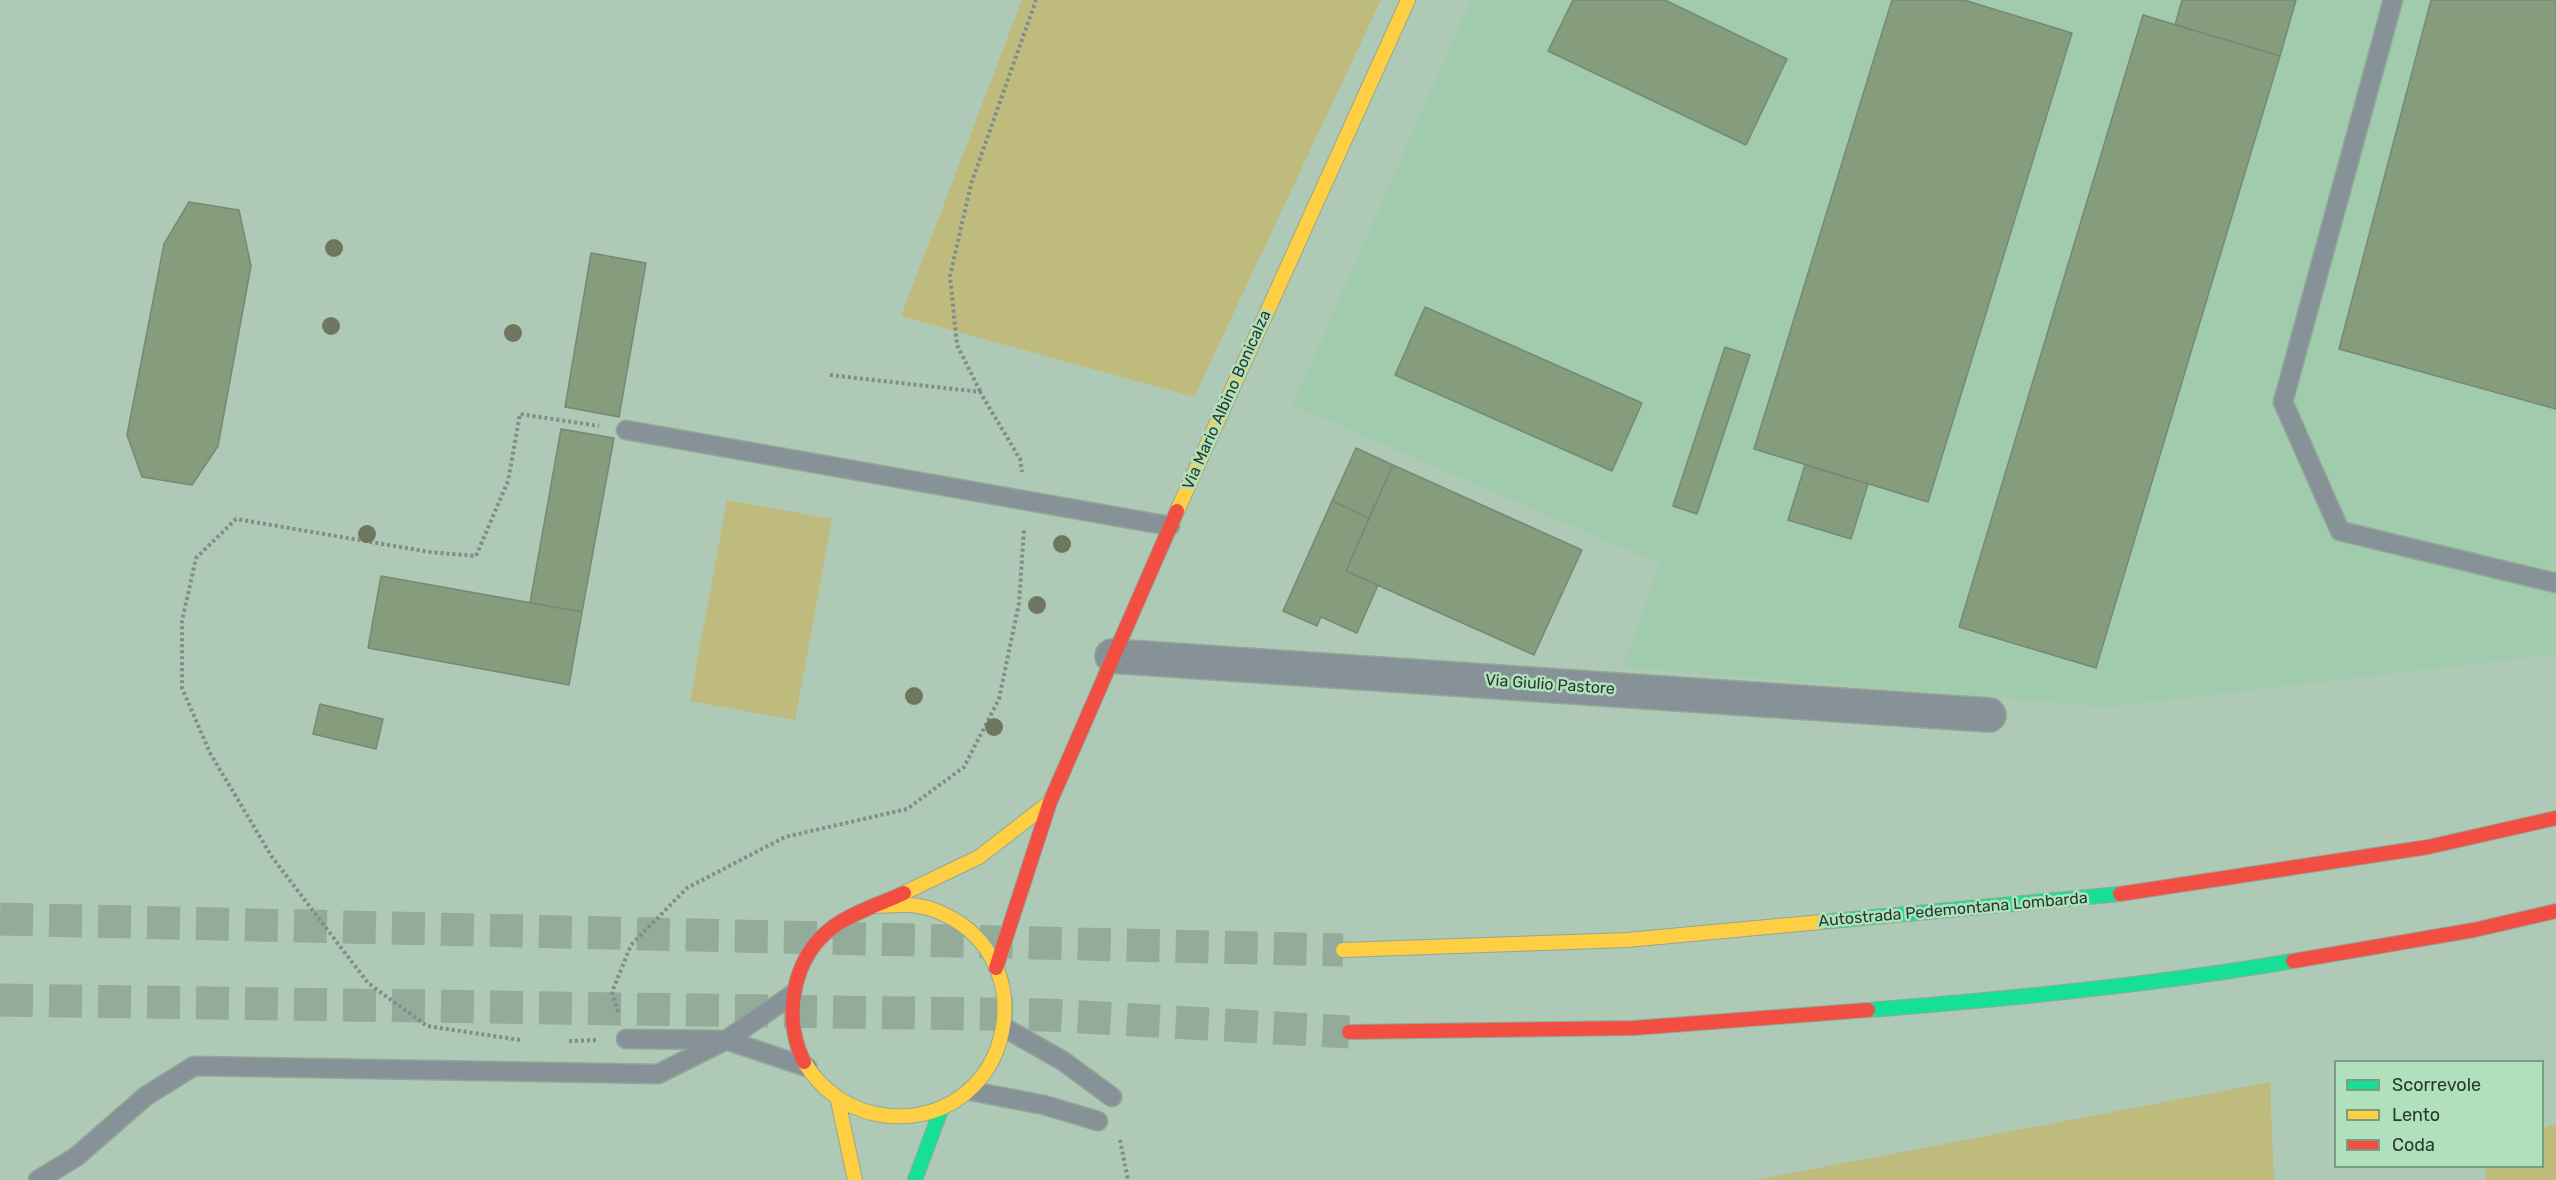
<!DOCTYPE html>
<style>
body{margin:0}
#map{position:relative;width:2556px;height:1180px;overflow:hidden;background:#aec9b5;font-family:Rubik,sans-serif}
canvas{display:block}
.legend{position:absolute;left:2334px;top:1060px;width:210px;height:108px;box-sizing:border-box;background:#b0e1bc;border:2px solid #799e82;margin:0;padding:8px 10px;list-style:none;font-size:18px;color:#273a2c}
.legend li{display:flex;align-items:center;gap:12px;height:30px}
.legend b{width:30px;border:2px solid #799e82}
</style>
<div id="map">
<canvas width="2556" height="1180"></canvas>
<ul class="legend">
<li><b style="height:8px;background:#16e098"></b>Scorrevole</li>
<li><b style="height:8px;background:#ffcf43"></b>Lento</li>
<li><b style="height:8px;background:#f24e42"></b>Coda</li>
</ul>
</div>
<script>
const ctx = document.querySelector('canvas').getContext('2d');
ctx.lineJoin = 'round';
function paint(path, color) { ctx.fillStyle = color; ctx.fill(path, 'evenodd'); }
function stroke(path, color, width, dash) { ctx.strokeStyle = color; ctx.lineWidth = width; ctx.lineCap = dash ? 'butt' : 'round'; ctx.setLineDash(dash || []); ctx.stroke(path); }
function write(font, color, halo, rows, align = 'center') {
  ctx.font = font + ' Rubik,sans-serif'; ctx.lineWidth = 5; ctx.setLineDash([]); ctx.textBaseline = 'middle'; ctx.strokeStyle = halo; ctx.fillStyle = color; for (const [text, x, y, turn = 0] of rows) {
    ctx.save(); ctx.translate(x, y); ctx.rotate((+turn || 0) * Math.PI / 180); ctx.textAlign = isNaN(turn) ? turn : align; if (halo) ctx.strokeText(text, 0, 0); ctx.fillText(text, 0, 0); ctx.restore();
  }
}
paint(new Path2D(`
 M 1471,0 L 2556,0 L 2556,654 L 2108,707 L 1623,667 L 1660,564 L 1293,405 Z`), '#a0cbac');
paint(new Path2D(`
 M 1022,0 L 1381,0 L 1194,397 L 901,316 Z
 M 727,500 L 832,519 L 795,720 L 690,701 Z
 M 2270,1082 L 2274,1180 L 1755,1180 Z
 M 2556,1124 L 2556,1180 L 2485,1180 L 2487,1167 L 2542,1166 L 2543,1128 Z`), '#bfbb7d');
const building = new Path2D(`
 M 1573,0 L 1665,0 L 1787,59 L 1746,145 L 1548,51 Z
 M 1892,0 L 1964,0 L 2072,33 L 1928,502 L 1754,449 Z
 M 2182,0 L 2296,0 L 2280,56 L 2175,25 Z
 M 2431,0 L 2556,0 L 2556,409 L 2339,349 Z
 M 2143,15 L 2280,56 L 2096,668 L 1959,627 Z
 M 189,202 L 239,210 L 251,266 L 218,446 L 192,485 L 142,477 L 127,435 L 164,244 Z
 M 591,253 L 646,263 L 619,417 L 565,407 Z
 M 1425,307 L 1642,403 L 1612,471 L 1395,375 Z
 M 1725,347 L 1750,355 L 1697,514 L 1673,506 Z
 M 561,429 L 614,438 L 582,612 L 530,603 Z
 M 1356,448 L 1393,465 L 1369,518 L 1332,501 Z
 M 1393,465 L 1582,550 L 1534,655 L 1346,571 Z
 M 1805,465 L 1868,484 L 1851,539 L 1788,520 Z
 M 1332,501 L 1369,518 L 1346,571 L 1378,585 L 1357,633 L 1321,617 L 1317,626 L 1283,611 Z
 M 381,576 L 582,612 L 569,685 L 368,648 Z
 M 320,704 L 383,719 L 376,749 L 313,734 Z`);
paint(building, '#859d7c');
stroke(building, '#778876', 1.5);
stroke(new Path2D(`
 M 0,919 L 1343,950
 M 0,1000 L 1047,1015 L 1349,1032`), '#93ac9a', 33, [33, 16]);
const lane = new Path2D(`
 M 2393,0 L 2283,402 L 2340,531 L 2556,583
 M 626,430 L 1170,526
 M 1005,1028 L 1063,1061 L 1112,1097
 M 626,1039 L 726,1040 L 807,1067
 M 971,1091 L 1044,1105 L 1098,1121
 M 38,1180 L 76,1157 L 146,1096 L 194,1066 L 658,1074 L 726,1040 L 792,995`);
const street = new Path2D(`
 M 1112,656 L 1989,715`);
const fast = new Path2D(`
 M 1821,922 L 2120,894
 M 1868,1010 C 2010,999 2153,985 2293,961
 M 915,1180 L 941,1110`);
const slow = new Path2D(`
 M 1177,511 L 1408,0
 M 904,893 L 979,857 L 1050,802
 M 1343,950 L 1627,940 L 1821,922
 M 804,1062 C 823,1093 853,1113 890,1116 C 1014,1124 1050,953 934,910 C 916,903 894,905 875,906
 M 838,1101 L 855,1180`);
const jam = new Path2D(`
 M 2120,894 L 2428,847 L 2556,818
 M 2293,961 L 2474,930 L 2556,911
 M 996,968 L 1050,802 L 1177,511
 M 1349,1032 L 1634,1028 L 1868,1010
 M 804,1062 C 782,1018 792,957 833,927 C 853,912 881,904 904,893`);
stroke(lane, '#93a798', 21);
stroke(street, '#93a798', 36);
stroke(fast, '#93a798', 16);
stroke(slow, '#93a798', 16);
stroke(jam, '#93a798', 16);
stroke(new Path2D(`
 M 830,375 L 980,392 L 1020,459 L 1022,472
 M 980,391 L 957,345 L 950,276 L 971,184 L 1036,0
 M 618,1012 L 612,992 L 631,945 L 687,888 L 785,837 L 907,809 L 964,767 L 999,699 L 1019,603 L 1024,530
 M 520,1040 L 427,1026 L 368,983 L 272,857 L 210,753 L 182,688 L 182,621 L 196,558 L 236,519 L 430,552 L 476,556 L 508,481 L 520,414 L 599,426
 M 569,1041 L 598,1040
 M 1120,1140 L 1128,1180`), '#818c8e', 4, [3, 3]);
stroke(lane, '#869297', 18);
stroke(street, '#869297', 33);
stroke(fast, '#16e098', 14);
stroke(slow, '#ffcf43', 14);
stroke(jam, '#f24e42', 14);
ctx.fillStyle = '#6f7761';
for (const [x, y] of [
 [334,248],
 [331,326],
 [513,333],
 [367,534],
 [1062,544],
 [1037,605],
 [914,696],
 [994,727]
]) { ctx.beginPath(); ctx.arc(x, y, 9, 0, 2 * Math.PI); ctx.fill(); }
write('16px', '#273a2c', '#b0e1bc', [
 ["Via Mario Albino Bonicalza",1227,400,-66],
 ["Via Giulio Pastore",1550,685,4],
 ["Autostrada Pedemontana Lombarda",1953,910,-5]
]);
</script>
